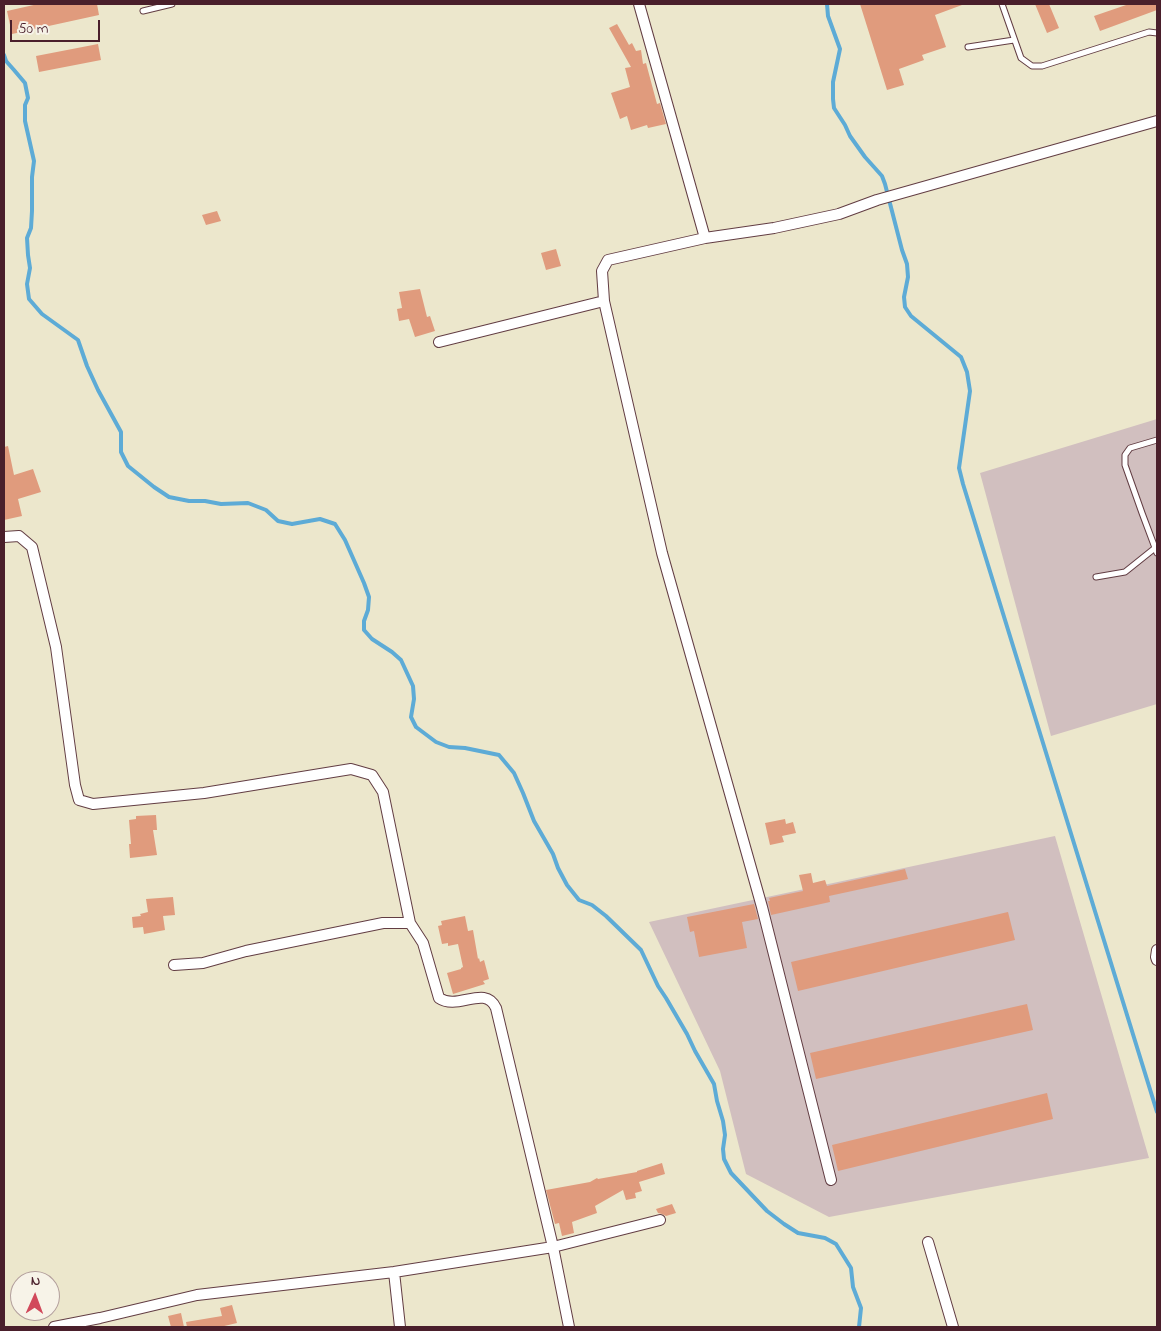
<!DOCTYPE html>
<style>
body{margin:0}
#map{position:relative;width:1161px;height:1331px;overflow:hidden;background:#ece7cc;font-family:"Indie Flower",sans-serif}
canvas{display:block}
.frame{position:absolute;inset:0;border:5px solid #4a1f2b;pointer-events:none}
.north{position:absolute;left:10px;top:1271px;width:50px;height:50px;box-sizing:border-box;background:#f7f3e8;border:1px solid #b29e9c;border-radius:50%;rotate:2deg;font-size:14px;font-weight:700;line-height:20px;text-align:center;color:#4a1f2b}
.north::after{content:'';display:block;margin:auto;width:18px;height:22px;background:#d1495b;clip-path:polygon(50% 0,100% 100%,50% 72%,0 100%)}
.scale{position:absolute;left:10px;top:20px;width:90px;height:22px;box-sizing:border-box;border:2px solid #4a1f2b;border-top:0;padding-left:6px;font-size:15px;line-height:18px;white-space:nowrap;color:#4a1f2b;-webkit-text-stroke:4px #f7f3e8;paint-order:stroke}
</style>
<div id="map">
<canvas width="1161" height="1331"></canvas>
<div class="frame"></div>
<div class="north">N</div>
<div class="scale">50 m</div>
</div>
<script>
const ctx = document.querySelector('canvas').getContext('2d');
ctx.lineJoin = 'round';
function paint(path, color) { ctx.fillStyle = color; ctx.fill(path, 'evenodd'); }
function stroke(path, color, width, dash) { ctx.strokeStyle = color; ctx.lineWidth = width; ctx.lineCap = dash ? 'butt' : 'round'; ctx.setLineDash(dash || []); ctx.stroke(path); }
paint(new Path2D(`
 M 1157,419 L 1157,704 L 1051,736 L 980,473 Z
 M 1055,836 L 1149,1158 L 829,1217 L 746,1174 L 720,1071 L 649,922 Z`), '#d1bfbf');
stroke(new Path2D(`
 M 827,4 L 828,16 L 840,49 L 833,82 L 833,99 L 834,108 L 845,125 L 850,136 L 865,157 L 882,176 L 885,184 L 902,250 L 907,264 L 908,277 L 904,297 L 905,307 L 911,316 L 961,357 L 967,372 L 970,391 L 959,468 L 963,484 L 1157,1112
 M 4,55 L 6,61 L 14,70 L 25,83 L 28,98 L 25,105 L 25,121 L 34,161 L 32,177 L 32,211 L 31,228 L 27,238 L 28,255 L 30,268 L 27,284 L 29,299 L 42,314 L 78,340 L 87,366 L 98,390 L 121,432 L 121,452 L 128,466 L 154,487 L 169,497 L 189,501 L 205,501 L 221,504 L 248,503 L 266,510 L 278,521 L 292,524 L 320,519 L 335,524 L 345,540 L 364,583 L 369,597 L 368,610 L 364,621 L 364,630 L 372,639 L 392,652 L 401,660 L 413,686 L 414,699 L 411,717 L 416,727 L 436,742 L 449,747 L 465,748 L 499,755 L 514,773 L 523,793 L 534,821 L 553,854 L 558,868 L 567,885 L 579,900 L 592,905 L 606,916 L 641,950 L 658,986 L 666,998 L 687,1034 L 695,1051 L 714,1084 L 717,1101 L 723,1121 L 725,1135 L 723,1149 L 724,1159 L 731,1173 L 767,1211 L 784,1224 L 798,1233 L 825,1238 L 836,1244 L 851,1268 L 853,1287 L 861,1308 L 859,1327`), '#5dabd6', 4);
paint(new Path2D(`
 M 38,4 L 97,4 L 99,15 L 12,34 L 7,11 Z
 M 860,4 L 962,4 L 962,5 L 935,15 L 946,47 L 922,55 L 924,60 L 899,69 L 904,85 L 887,90 Z
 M 1035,4 L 1049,4 L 1059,28 L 1047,33 Z
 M 1129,4 L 1157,4 L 1157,10 L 1100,31 L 1094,16 Z
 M 617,24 L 629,45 L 632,43 L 636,51 L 641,50 L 643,64 L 646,63 L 657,104 L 660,103 L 666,124 L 648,128 L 647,125 L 631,130 L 627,116 L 620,119 L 611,93 L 630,87 L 625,68 L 631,67 L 609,28 Z
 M 98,44 L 101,60 L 39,72 L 36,56 Z
 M 217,211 L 221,221 L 206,225 L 202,215 Z
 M 556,249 L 561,266 L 546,270 L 541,253 Z
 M 420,289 L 427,317 L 430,316 L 435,331 L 415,337 L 409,319 L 399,321 L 397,309 L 402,308 L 399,292 Z
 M 8,446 L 14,475 L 33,469 L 41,492 L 18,499 L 22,516 L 4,520 L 4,447 Z
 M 156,815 L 157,830 L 153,830 L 157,855 L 130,858 L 129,844 L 131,844 L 129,820 L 136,819 L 136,816 Z
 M 785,819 L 786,824 L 793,822 L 796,833 L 782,836 L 784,842 L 770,845 L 765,823 Z
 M 905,869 L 908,879 L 829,896 L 830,902 L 771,915 L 768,901 L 770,901 L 769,898 L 803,891 L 799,875 L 811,873 L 813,883 L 825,880 L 827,886 Z
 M 173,897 L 175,915 L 163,916 L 165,930 L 144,934 L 143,927 L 133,928 L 132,917 L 141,916 L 140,914 L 148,912 L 146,899 Z
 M 754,904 L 758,919 L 742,922 L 747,948 L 699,957 L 694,931 L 690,932 L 687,917 Z
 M 1008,912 L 1015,940 L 798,991 L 791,962 Z
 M 465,916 L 468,931 L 473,930 L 478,959 L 479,958 L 480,962 L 484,960 L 489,979 L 483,981 L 485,984 L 453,994 L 447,973 L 461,969 L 461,968 L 463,967 L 458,944 L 448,946 L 448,943 L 442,944 L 438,926 L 442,925 L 441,921 Z
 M 1027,1004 L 1033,1030 L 816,1079 L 810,1053 Z
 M 1047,1093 L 1053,1119 L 838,1171 L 832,1145 Z
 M 662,1163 L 665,1174 L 639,1182 L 642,1191 L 635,1193 L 636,1198 L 626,1200 L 623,1190 L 595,1206 L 597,1213 L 572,1222 L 574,1233 L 562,1236 L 559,1223 L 555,1224 L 546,1190 L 590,1182 L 597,1178 L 598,1179 L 637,1172 L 637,1171 Z
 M 672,1204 L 676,1213 L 666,1216 L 662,1214 L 658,1213 L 656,1209 Z
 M 232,1305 L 237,1323 L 220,1327 L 187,1327 L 186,1322 L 222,1316 L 220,1308 Z
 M 181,1313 L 184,1327 L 171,1327 L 168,1316 Z`), '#e09b7d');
const lane = new Path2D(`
 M 1002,4 L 1021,58 L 1032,66 L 1042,66 L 1149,32 L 1157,33
 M 143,11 L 172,4
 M 968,47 L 1014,40
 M 1157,440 L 1130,448 L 1125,455 L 1125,465 L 1142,513 L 1157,553
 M 1096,577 L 1125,572 L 1155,548`);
const street = new Path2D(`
 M 639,4 L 705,238
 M 439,342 L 604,301
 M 4,537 L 19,536 L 32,547 L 56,647 L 75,785 L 79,800 L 93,804 L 204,793 L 351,769 L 372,775 L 383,792 L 410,923
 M 1157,950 L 1156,957 L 1157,960
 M 174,965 L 203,963 L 246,951 L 383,923 L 410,923 L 423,943 L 439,998 C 458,1011 485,984 496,1008 L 553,1247 L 569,1327
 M 831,1180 L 762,907 L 662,553 L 604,301 L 602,271 L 608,260 L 705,238 L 774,228 L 839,214 L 877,200 L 1157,121
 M 928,1242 L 953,1327
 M 394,1272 L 400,1327
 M 54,1327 L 100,1318 L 197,1295 L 394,1272 L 553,1247 L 660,1220`);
stroke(lane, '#623d43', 7);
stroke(street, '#623d43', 12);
stroke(lane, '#fff', 5);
stroke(street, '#fff', 10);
</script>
